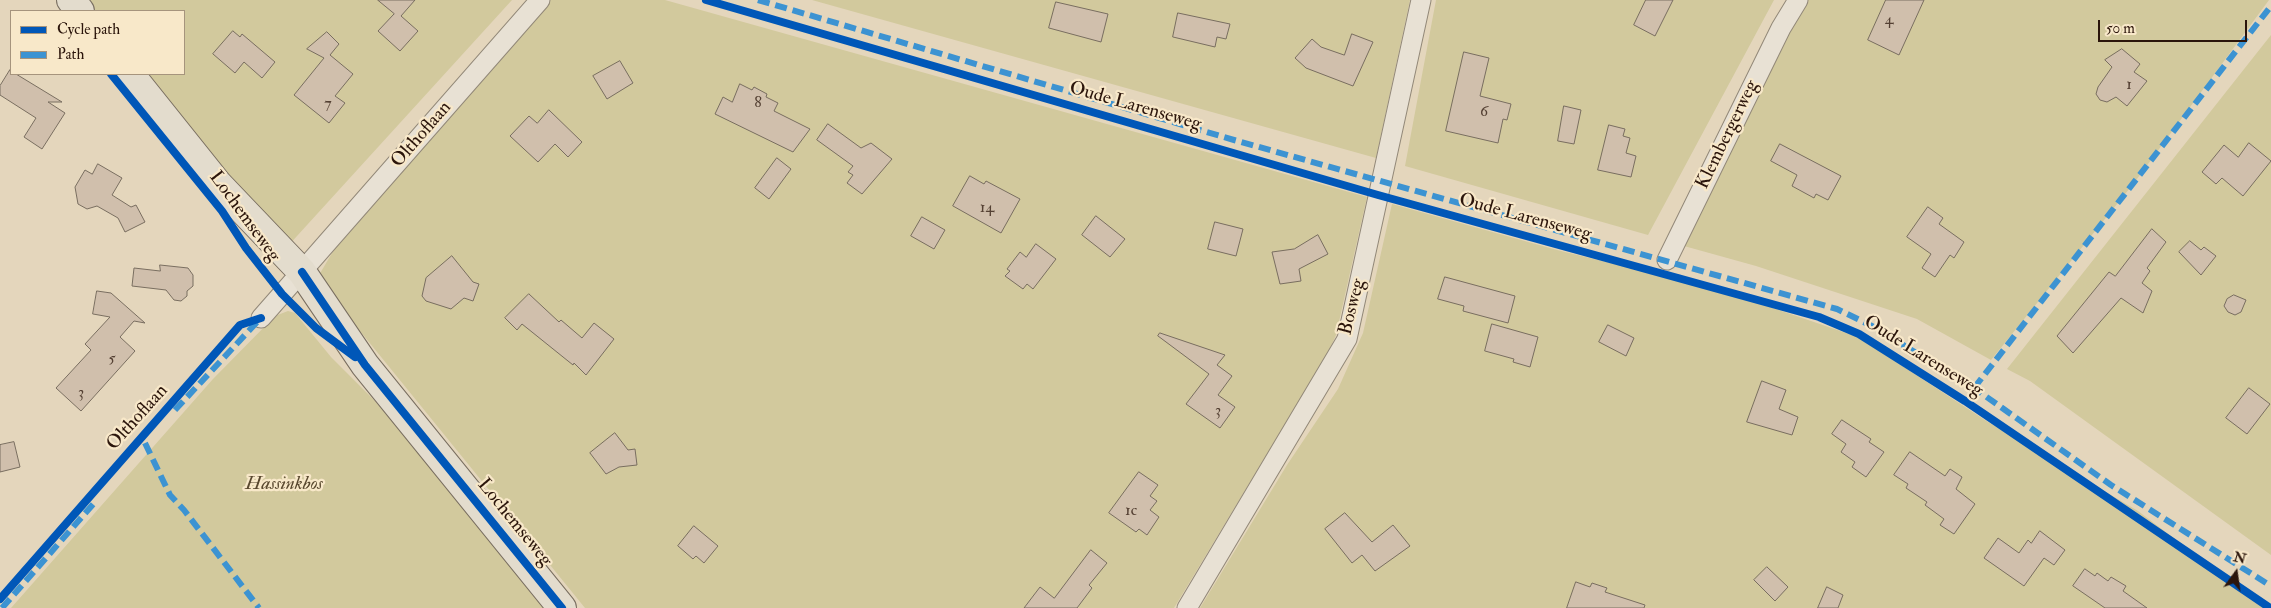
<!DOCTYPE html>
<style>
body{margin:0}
#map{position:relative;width:2271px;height:608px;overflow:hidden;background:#e4d6bc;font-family:"IM FELL Double Pica",serif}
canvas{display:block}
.legend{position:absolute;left:10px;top:10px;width:175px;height:65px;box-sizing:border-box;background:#f8e8c9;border:1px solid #a6947d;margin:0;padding:6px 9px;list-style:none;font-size:15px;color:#2b150b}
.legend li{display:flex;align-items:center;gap:10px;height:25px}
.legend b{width:25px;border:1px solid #a6947d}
.north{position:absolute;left:2211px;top:548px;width:50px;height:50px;-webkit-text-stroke:4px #f8e8c9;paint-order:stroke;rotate:14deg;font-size:14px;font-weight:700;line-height:20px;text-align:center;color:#2b150b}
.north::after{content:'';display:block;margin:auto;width:18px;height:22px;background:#2b150b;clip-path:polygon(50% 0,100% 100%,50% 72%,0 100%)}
.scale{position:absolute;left:2098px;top:20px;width:149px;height:22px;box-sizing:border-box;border:2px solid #2b150b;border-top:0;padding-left:6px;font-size:15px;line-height:18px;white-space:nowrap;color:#2b150b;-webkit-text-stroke:4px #f8e8c9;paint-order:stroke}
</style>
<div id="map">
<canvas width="2271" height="608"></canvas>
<ul class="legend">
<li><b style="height:6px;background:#0057b8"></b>Cycle path</li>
<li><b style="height:6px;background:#3c93d2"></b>Path</li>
</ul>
<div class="north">N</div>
<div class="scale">50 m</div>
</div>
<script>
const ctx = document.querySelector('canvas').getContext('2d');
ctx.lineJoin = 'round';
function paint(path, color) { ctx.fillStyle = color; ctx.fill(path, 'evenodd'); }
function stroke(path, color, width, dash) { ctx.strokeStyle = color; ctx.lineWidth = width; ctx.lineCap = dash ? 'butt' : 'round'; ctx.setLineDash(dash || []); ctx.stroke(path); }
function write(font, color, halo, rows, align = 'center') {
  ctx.font = font + ' "IM FELL Double Pica",serif'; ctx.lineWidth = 4.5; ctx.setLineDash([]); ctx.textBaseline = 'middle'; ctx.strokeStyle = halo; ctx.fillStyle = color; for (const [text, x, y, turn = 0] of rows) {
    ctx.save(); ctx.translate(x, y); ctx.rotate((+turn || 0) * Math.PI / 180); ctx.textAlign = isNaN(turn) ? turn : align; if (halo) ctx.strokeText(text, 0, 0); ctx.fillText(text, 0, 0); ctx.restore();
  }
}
paint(new Path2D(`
 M 85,0 L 512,0 L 287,247 L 147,74 L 184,74 L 184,11 L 95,11 Z
 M 548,0 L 665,0 L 1367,197 L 1336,335 L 1328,353 L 1174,608 L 585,608 L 321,283 L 319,275 L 341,238 Z
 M 812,0 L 1410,0 L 1376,158 Z
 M 1436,0 L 1774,0 L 1648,235 L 1405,166 Z
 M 1807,0 L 2269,0 L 2134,183 L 1991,360 L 1917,319 L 1756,266 L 1684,246 L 1773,56 Z
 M 2271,35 L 2271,555 L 2030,381 L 2007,369 Z
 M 1392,204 L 1557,250 L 1717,289 L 1858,337 L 1988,422 L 2138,511 L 2266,608 L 1200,608 L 1287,465 L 1338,389 L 1363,333 Z
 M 288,311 L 295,313 L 331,357 L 374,400 L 552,608 L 11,608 L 213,379 L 275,316 Z`), '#d2c99d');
const building = new Path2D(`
 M 378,0 L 415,0 L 401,16 L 418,31 L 400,51 L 378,31 L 394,14 Z
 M 1646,0 L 1673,0 L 1655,36 L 1634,25 Z
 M 1886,0 L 1924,0 L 1899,55 L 1868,40 Z
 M 1056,2 L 1108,14 L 1101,42 L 1049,28 Z
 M 1178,13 L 1230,24 L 1226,39 L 1217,37 L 1215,47 L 1173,37 Z
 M 233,31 L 240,37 L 242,34 L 275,62 L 262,78 L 244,62 L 235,73 L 213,54 Z
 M 327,32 L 339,44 L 330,55 L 353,74 L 335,96 L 345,103 L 329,123 L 294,95 L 324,58 L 307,49 Z
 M 1352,34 L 1373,42 L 1353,86 L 1306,68 L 1295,58 L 1312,39 L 1321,47 L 1344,55 Z
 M 2122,49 L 2140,64 L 2134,72 L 2147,81 L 2127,106 L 2116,97 L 2107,102 L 2100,100 L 2096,94 L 2098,87 L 2112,67 L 2105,60 Z
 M 1464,52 L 1489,58 L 1480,96 L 1511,104 L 1507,120 L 1503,119 L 1498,143 L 1446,131 Z
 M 620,61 L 633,83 L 607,99 L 593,76 Z
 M 10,70 L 11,74 L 16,74 L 62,102 L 48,102 L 65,113 L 42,149 L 24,137 L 36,118 L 0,95 L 0,86 Z
 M 740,84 L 752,90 L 754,87 L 767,94 L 766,97 L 778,103 L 774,111 L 810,129 L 793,152 L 715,114 L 723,97 L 732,102 Z
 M 1564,106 L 1581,110 L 1574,144 L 1558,141 Z
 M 549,110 L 582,142 L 568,157 L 555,144 L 538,162 L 510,136 L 529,116 L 537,123 Z
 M 828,124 L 861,148 L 871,143 L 892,159 L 862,194 L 847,183 L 853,175 L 848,172 L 853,166 L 817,140 Z
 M 1609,125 L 1625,129 L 1623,136 L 1630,138 L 1626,153 L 1636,156 L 1631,177 L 1598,170 Z
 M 2249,143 L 2271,161 L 2243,196 L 2222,178 L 2216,184 L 2202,172 L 2224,145 L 2238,157 Z
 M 1780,144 L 1841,176 L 1828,200 L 1816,194 L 1814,198 L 1792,186 L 1797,175 L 1771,161 Z
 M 777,158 L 791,169 L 769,199 L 755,188 Z
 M 98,164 L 122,178 L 112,195 L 131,207 L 136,205 L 145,222 L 125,232 L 118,218 L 97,206 L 87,209 L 78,204 L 75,187 L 85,170 L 92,174 Z
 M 970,176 L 984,184 L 986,181 L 1020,199 L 1001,233 L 953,206 Z
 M 1928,207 L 1943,218 L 1939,224 L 1964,242 L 1954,258 L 1950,255 L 1935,277 L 1922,268 L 1931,254 L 1907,237 Z
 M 1096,216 L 1125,239 L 1110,257 L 1082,235 Z
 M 922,217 L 945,230 L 934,249 L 911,236 Z
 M 1215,222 L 1243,229 L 1236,256 L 1208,249 Z
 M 2152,229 L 2166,242 L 2147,268 L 2150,271 L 2142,283 L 2152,291 L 2143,313 L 2121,298 L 2073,353 L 2057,336 L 2109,272 L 2115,276 Z
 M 1318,235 L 1328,254 L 1299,269 L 1301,281 L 1280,284 L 1272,252 L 1294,249 Z
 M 2190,241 L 2201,250 L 2204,247 L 2216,256 L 2201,275 L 2179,252 Z
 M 1036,244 L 1056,259 L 1033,289 L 1027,284 L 1023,289 L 1005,276 L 1010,271 L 1007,269 L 1020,252 L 1026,257 Z
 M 452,256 L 473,282 L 479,284 L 473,301 L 464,298 L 451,309 L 426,301 L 422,296 L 426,278 Z
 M 160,265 L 188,268 L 193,275 L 193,286 L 187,291 L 187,296 L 181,301 L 174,300 L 166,290 L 132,286 L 134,268 L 160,271 Z
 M 1445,277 L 1515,296 L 1508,323 L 1463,311 L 1464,306 L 1438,299 Z
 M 97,291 L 111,293 L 145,323 L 134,321 L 120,337 L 135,351 L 81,411 L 56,388 L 91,350 L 85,344 L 110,317 L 93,314 Z
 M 529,294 L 559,322 L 561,320 L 582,338 L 594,323 L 614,339 L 586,375 L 574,363 L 573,365 L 522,324 L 517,330 L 505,318 Z
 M 2234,295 L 2246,300 L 2241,312 L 2235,315 L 2228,312 L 2224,306 L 2227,299 Z
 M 1492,324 L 1538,337 L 1530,367 L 1513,362 L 1514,359 L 1485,351 Z
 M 1608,325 L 1634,338 L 1626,356 L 1599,342 Z
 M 1160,333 L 1225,355 L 1217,365 L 1232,376 L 1218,395 L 1235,407 L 1220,428 L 1186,404 L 1209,374 L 1158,336 Z
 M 1762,381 L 1786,390 L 1779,409 L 1798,417 L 1792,435 L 1747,422 Z
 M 2249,388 L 2270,404 L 2247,434 L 2226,418 Z
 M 1842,420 L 1871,439 L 1869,442 L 1884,452 L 1866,477 L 1852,467 L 1855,462 L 1841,452 L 1846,444 L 1832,434 Z
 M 615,433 L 628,450 L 635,449 L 637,465 L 619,467 L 606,474 L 590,453 Z
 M 14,442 L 20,467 L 0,472 L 0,445 Z
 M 1910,452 L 1945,476 L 1950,469 L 1962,477 L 1956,489 L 1975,504 L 1954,534 L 1940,525 L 1944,519 L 1925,505 L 1927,502 L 1906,488 L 1908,484 L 1894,475 Z
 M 1139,472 L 1158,485 L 1150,496 L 1157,501 L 1150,510 L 1159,517 L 1147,535 L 1139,529 L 1136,532 L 1109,513 Z
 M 1345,513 L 1372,542 L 1393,525 L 1410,546 L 1375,571 L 1362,555 L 1352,563 L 1325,529 Z
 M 694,526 L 718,546 L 704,563 L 696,556 L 693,559 L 678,546 Z
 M 2040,531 L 2065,550 L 2054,565 L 2044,558 L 2024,586 L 1984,558 L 1998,538 L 2019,553 L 2028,540 L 2031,543 Z
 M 1091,550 L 1107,563 L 1089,585 L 1092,588 L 1077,608 L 1024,608 L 1040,587 L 1054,598 Z
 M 1767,567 L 1788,587 L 1775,601 L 1754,580 Z
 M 2085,569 L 2095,576 L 2097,573 L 2108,581 L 2111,577 L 2126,586 L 2123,591 L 2147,608 L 2105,608 L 2073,586 Z
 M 1576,582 L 1590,587 L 1592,583 L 1607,588 L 1605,592 L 1645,605 L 1644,608 L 1567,608 Z
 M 1827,587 L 1843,595 L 1838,608 L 1818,608 Z`);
paint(building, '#d0bfac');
stroke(building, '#796e60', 1);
const street = new Path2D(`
 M 1667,260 L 1781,28 L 1798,0
 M 261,318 L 540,0
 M 1187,608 L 1347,339 L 1421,0`);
const primary = new Path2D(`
 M 71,0 L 80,11
 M 130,74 L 218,184 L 302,272 L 365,365 L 562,608`);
stroke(street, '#928878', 21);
stroke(primary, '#796e60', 30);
stroke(street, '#e8e1d4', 19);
stroke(primary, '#e3dccd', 28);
stroke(new Path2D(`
 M 758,0 L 1234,140 L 1837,309 L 1872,326 L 1974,388 L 2111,485 L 2271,586
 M 1974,388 L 2271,6
 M 175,410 L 258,321
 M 145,443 L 170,495 L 184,510 L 259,608
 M 2,608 L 96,501`), '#3c93d2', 6, [12, 6]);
stroke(new Path2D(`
 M 706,0 L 1378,195 L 1819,317 L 1859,334 L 1965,401 L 2270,608
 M 111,74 L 222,211 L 246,248 L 282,294 L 316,328 L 355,357
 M 302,272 L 365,365 L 562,608
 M 0,599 L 240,325 L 261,318`), '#0057b8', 8);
write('16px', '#544033', null, [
 ["4",1889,21],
 ["1",2129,86],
 ["8",758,104],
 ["7",328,105],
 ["6",1484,113],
 ["14",987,209],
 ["5",112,360],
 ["3",81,394],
 ["3",1218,412],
 ["1c",1131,512]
]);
write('19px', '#2b150b', '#f8e8c9', [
 ["Oude Larenseweg",1135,107,16],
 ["Olthoflaan",422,135,-49],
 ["Klembergerweg",1728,135,-64],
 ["Lochemseweg",244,217,54],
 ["Oude Larenseweg",1525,218,15],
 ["Bosweg",1353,307,-76],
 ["Oude Larenseweg",1923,357,32],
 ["Olthoflaan",138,418,-48],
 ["Lochemseweg",514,523,51]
]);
write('italic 19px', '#59482f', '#f8e8c9', [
 ["Hassinkbos",284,485]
]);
</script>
